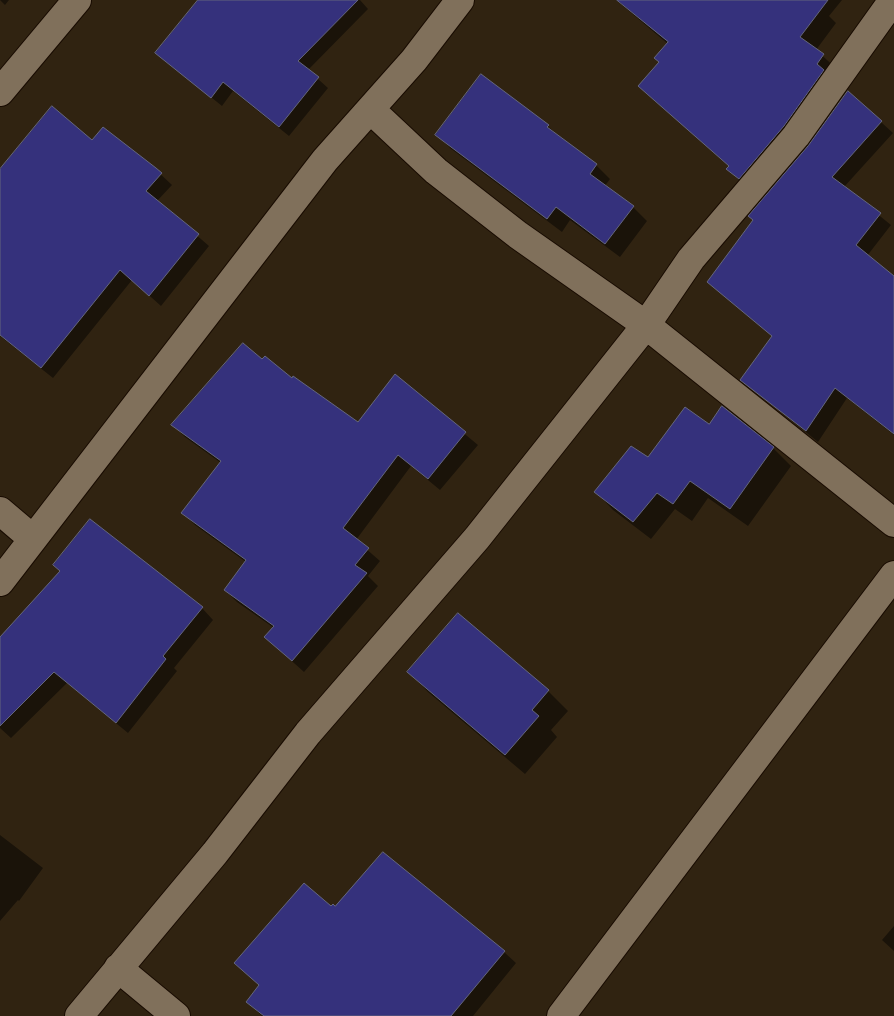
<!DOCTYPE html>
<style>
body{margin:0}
canvas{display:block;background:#302311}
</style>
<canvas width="894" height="1016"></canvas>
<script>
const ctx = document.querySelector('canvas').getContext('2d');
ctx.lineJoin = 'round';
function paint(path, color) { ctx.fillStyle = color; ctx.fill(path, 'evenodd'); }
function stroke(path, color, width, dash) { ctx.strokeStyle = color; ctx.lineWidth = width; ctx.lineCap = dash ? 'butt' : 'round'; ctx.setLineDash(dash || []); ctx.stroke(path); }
paint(new Path2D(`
 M 0,0 L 9,0 L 5,5 Z
 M 199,0 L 360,0 L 368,9 L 308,70 L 328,88 L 289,136 L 233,91 L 222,106 L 156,53 Z
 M 616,0 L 842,0 L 829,16 L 836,23 L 816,50 L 838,70 L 743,184 L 728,169 L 730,167 L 639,86 L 660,62 L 668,44 Z
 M 848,92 L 893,133 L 844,187 L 891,225 L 867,256 L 894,278 L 894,435 L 847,398 L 818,442 L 742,380 L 773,337 L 709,282 Z
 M 548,126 L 562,140 L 596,165 L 610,179 L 604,187 L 633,207 L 647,221 L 620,257 L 570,220 L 562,232 L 450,148 L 437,134 Z
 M 93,142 L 155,169 L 172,185 L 157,201 L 209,246 L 161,306 L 132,280 L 53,378 L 0,336 L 0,171 Z
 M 262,361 L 358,424 L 395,376 L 478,445 L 440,490 L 411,466 L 356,540 L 380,561 L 368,576 L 378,586 L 304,672 L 265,637 L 274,628 L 237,602 L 225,590 L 246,562 L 195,525 L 183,513 L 221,463 L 185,437 L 173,425 Z
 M 722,407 L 773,448 L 791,466 L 748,526 L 708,498 L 692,521 L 675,509 L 651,539 L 613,510 L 596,492 L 649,459 L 709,426 Z
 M 202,608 L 213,620 L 174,668 L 177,671 L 128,733 L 67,683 L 11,738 L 0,728 L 0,644 Z
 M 458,615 L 548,691 L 568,711 L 551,730 L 557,737 L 525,774 L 428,692 L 409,672 Z
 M 0,835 L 43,868 L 19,901 L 18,900 L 0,921 Z
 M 331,908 L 504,952 L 516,963 L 473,1016 L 262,1016 L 247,1002 L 260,986 L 235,963 Z
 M 894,926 L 894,951 L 882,940 Z`), '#0007');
const building = new Path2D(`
 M 198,0 L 358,0 L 298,61 L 319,77 L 279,127 L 223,82 L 211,98 L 155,53 Z
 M 617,0 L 828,0 L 800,37 L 824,54 L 817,64 L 824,70 L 784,126 L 739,179 L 726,169 L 729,166 L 638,86 L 659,62 L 654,58 L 668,42 Z
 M 481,74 L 549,125 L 547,127 L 597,164 L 590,174 L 634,206 L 605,244 L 556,207 L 547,219 L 435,135 Z
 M 848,91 L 882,121 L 832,177 L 881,213 L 856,245 L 894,276 L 894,434 L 835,388 L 806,431 L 740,380 L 772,336 L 707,282 L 753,220 L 748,216 L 808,146 Z
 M 52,106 L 92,140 L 103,127 L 156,168 L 162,173 L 146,191 L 199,234 L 149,296 L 120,270 L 41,368 L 0,335 L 0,169 Z
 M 243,343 L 262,359 L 265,356 L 292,378 L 293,376 L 358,422 L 395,374 L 466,432 L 428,479 L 398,455 L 343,528 L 369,548 L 355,565 L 367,573 L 292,661 L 264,637 L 274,626 L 224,590 L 246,560 L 181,513 L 221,461 L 171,425 Z
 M 722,406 L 774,447 L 730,509 L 690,481 L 673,504 L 657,493 L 633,522 L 594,492 L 631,446 L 648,457 L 685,407 L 709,424 Z
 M 90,519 L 203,607 L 163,656 L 166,659 L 116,723 L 54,672 L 0,726 L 0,637 L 60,571 L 53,565 Z
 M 458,613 L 549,690 L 532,710 L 539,716 L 505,755 L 407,672 Z
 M 383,852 L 505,951 L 451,1016 L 264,1016 L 246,1002 L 259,985 L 234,963 L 304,883 L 331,906 L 333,904 L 335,906 Z`);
paint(building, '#35317c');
stroke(building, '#64667d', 1);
const street = new Path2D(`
 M 0,92 L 77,0
 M 371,110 L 436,171 L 518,235 L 646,325 L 894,523
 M 0,511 L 33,539
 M 0,582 L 325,160 L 414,60 L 460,0
 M 118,968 L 176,1016
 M 79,1016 L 215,853 L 308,733 L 477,538 L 646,325 L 691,259 L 796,136 L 893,0
 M 561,1016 L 894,575`);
stroke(street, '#180b00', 30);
stroke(street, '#80705b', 28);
</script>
